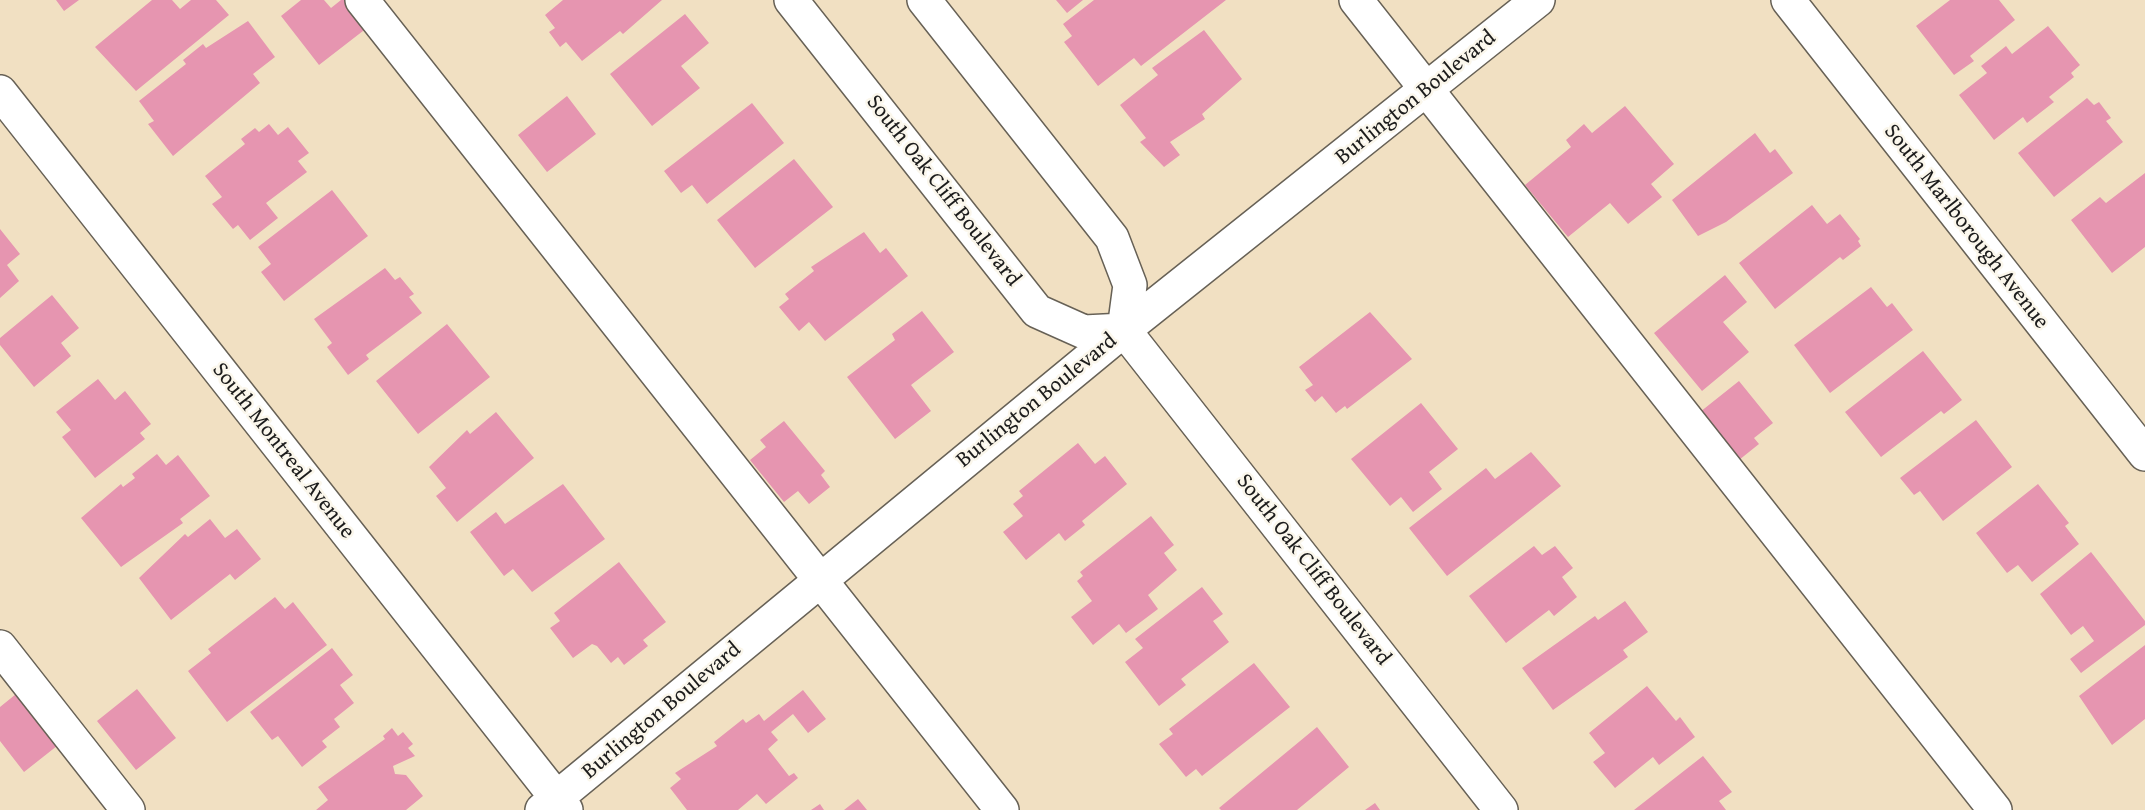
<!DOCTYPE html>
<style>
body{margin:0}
canvas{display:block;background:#f1e0c2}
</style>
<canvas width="2145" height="810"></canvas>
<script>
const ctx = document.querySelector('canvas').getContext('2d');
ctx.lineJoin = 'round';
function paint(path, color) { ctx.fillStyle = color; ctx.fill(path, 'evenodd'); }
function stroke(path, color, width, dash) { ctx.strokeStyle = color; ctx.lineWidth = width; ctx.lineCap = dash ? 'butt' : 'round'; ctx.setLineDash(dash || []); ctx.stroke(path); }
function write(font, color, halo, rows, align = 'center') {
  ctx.font = font + ' "Gentium Book Plus",serif'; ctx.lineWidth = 5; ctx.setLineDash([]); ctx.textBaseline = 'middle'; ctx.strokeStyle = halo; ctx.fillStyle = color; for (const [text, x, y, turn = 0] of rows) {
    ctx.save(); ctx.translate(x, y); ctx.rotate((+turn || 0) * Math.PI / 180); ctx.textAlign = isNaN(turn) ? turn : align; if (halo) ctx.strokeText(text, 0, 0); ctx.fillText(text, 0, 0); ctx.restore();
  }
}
paint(new Path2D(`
 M 56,0 L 79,0 L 64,11 Z
 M 152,0 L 172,0 L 180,9 L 191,0 L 216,0 L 229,15 L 136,91 L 95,47 Z
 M 301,0 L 324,0 L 331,8 L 341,0 L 353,0 L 372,24 L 319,65 L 281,16 Z
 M 563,0 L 662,0 L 623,34 L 620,31 L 582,61 L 566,42 L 560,47 L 549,32 L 555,28 L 545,15 Z
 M 1056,0 L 1083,0 L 1067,13 Z
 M 1094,0 L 1226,0 L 1141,66 L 1134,58 L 1098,86 L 1064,42 L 1072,36 L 1063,24 Z
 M 1950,0 L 1999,0 L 2015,20 L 1970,56 L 1974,61 L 1954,75 L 1916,26 Z
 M 685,14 L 709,43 L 681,66 L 700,88 L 652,126 L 610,74 Z
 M 248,21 L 275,57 L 253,74 L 260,83 L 173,156 L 148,124 L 154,121 L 139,101 L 186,64 L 183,60 L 203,44 L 206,48 Z
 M 2048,26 L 2080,65 L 2071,73 L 2074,77 L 2049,97 L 2054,102 L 2027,123 L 2023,117 L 1994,140 L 1959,95 L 1987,73 L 1981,66 L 2006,46 L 2012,54 Z
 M 1204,30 L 1242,79 L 1202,114 L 1205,119 L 1170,142 L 1180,155 L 1164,167 L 1140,142 L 1146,138 L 1120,105 L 1158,75 L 1152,68 Z
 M 567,96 L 596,134 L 547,172 L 518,135 Z
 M 2087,98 L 2094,105 L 2099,102 L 2111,118 L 2106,121 L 2123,142 L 2054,197 L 2018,153 Z
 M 752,103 L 784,143 L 707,204 L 692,185 L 681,193 L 664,171 Z
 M 1625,106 L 1674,164 L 1651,184 L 1662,197 L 1628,224 L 1610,203 L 1568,237 L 1525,185 L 1571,147 L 1566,140 L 1584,124 L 1592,133 Z
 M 269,124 L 278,135 L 288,127 L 309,153 L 298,161 L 307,172 L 266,203 L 278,218 L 250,240 L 238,225 L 233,229 L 212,204 L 222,197 L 205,176 L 245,144 L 241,139 L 255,128 L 259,132 Z
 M 1755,133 L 1770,153 L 1775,149 L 1793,173 L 1726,222 L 1698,236 L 1672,200 Z
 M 794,159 L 833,207 L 755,268 L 717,220 Z
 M 2145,173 L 2145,247 L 2112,273 L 2071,220 L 2100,197 L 2106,203 Z
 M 332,190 L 368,236 L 284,301 L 261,272 L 271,264 L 258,247 Z
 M 1812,205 L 1827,224 L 1840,214 L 1860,239 L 1858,241 L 1861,246 L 1843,260 L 1840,257 L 1775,309 L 1739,263 Z
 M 0,229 L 20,254 L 7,265 L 19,281 L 0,298 Z
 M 864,232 L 880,253 L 886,248 L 908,276 L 825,341 L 809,322 L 799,331 L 779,307 L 789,299 L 785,294 L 814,271 L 811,267 Z
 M 385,268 L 395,280 L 400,277 L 414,294 L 409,297 L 422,313 L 366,355 L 369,359 L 348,375 L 327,347 L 332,343 L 314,319 Z
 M 1725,275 L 1747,302 L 1723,322 L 1749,352 L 1702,391 L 1654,333 Z
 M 1871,287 L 1887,307 L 1892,303 L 1913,330 L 1830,393 L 1794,345 Z
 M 52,295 L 79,328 L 61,343 L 71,356 L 34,387 L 0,345 L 0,338 Z
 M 922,311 L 954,352 L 911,385 L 931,411 L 895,439 L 847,377 L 895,340 L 892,334 Z
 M 1370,312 L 1412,359 L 1347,409 L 1345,406 L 1336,413 L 1322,396 L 1315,402 L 1305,390 L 1313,385 L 1299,367 Z
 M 447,324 L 490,377 L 418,434 L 376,381 Z
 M 1923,351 L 1962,400 L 1944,414 L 1941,411 L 1881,457 L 1845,412 Z
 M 98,379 L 115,400 L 125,391 L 151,424 L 140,433 L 145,439 L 95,478 L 62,437 L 71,430 L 56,412 Z
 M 1739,381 L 1773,423 L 1754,438 L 1759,444 L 1739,460 L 1700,412 Z
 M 1421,403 L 1458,449 L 1429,472 L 1442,489 L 1413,512 L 1401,497 L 1390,506 L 1351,459 Z
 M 496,412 L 534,458 L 457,522 L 436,496 L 446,488 L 429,467 L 467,430 L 470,434 Z
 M 1976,420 L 2012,467 L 1943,521 L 1920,491 L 1914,495 L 1900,478 Z
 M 784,421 L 825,471 L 821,475 L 830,487 L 809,504 L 798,491 L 784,502 L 750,460 L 766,447 L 760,440 Z
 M 1078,443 L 1095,464 L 1105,456 L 1127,484 L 1082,521 L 1085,525 L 1065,541 L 1059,533 L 1026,560 L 1003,532 L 1023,516 L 1013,504 L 1023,496 L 1019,491 Z
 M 1531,452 L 1561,486 L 1447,576 L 1409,528 L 1486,468 L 1495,479 Z
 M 157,454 L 166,465 L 178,455 L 210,496 L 180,519 L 183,523 L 121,567 L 81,518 L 121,484 L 123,487 L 135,478 L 132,474 Z
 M 563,484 L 605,539 L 532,592 L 513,569 L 504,576 L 470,532 L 496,512 L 505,524 Z
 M 2038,484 L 2069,523 L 2065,526 L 2079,544 L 2032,582 L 2018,565 L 2007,573 L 1976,533 Z
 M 1151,516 L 1174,545 L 1164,553 L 1177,570 L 1148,595 L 1158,609 L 1126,633 L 1119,624 L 1093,645 L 1071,617 L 1092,601 L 1077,581 L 1083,576 L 1080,572 Z
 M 210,519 L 225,538 L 237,529 L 261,559 L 235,580 L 230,574 L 171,620 L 139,578 L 185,534 L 188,537 Z
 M 1534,546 L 1542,555 L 1555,546 L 1573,568 L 1562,577 L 1577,597 L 1554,616 L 1549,610 L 1506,643 L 1469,596 Z
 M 2091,552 L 2145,621 L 2145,625 L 2081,673 L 2070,659 L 2094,641 L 2083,626 L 2071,635 L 2040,594 Z
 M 619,562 L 666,622 L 643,640 L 648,646 L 624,665 L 618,657 L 611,663 L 597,646 L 592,644 L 573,658 L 550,628 L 560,621 L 554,613 Z
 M 1202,587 L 1223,614 L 1213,621 L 1229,642 L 1181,679 L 1186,685 L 1159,706 L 1125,662 L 1143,648 L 1135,639 Z
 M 275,597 L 285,609 L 293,602 L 327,645 L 227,722 L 188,671 L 211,653 L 208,649 Z
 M 1625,601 L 1648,632 L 1623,650 L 1628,657 L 1553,710 L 1522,668 L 1595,616 L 1598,620 Z
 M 2145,645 L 2145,719 L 2112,745 L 2079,696 Z
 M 332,648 L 353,675 L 340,685 L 354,703 L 334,719 L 340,727 L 322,741 L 327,747 L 302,767 L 278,736 L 272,740 L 250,712 Z
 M 1254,663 L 1290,707 L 1202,776 L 1196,769 L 1186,777 L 1159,744 L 1173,734 L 1169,729 Z
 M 1647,686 L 1676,721 L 1680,717 L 1695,737 L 1659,765 L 1653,757 L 1615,788 L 1593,762 L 1605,753 L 1589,733 Z
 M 137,689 L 176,738 L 136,770 L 97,721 Z
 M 21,690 L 62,742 L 24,772 L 0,741 L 0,707 Z
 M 803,690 L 826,719 L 808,733 L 793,714 L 771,732 L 778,740 L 768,749 L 789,776 L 794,773 L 798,778 L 766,804 L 757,794 L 738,810 L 687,810 L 670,788 L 681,779 L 675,773 L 717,746 L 714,742 L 743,719 L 746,723 L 759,714 L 764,721 Z
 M 1317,727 L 1349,767 L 1297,810 L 1221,810 L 1219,808 Z
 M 392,728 L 398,736 L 403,732 L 413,744 L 408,748 L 415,756 L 393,766 L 395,774 L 406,775 L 423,796 L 406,810 L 316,810 L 328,800 L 318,787 L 385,739 L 383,736 Z
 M 1703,756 L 1732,792 L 1719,801 L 1726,810 L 1634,810 Z
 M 858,799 L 867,810 L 844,810 Z
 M 1375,803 L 1380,810 L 1365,810 Z
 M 820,804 L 824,810 L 811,810 Z`), '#e695b0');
const minor = new Path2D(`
 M 362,0 L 1002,810
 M 791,0 L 1037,311 L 1084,332 L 1124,330
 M 924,0 L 1112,238 L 1130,285 L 1124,330 L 1501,810
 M 1356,0 L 1995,810
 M 1788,0 L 2145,454
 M 0,92 L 566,810
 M 0,647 L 128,810
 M 542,810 L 1124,330 L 1538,0`);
stroke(minor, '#676156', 36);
stroke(minor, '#fff', 33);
write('22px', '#1c1c1c', '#fbf7ec', [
 ["Burlington Boulevard",1416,98,-39],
 ["South Oak Cliff Boulevard",943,191,52],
 ["South Marlborough Avenue",1966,227,52],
 ["Burlington Boulevard",1037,401,-39],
 ["South Montreal Avenue",283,451,52],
 ["South Oak Cliff Boulevard",1313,570,52],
 ["Burlington Boulevard",662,711,-40]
]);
</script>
